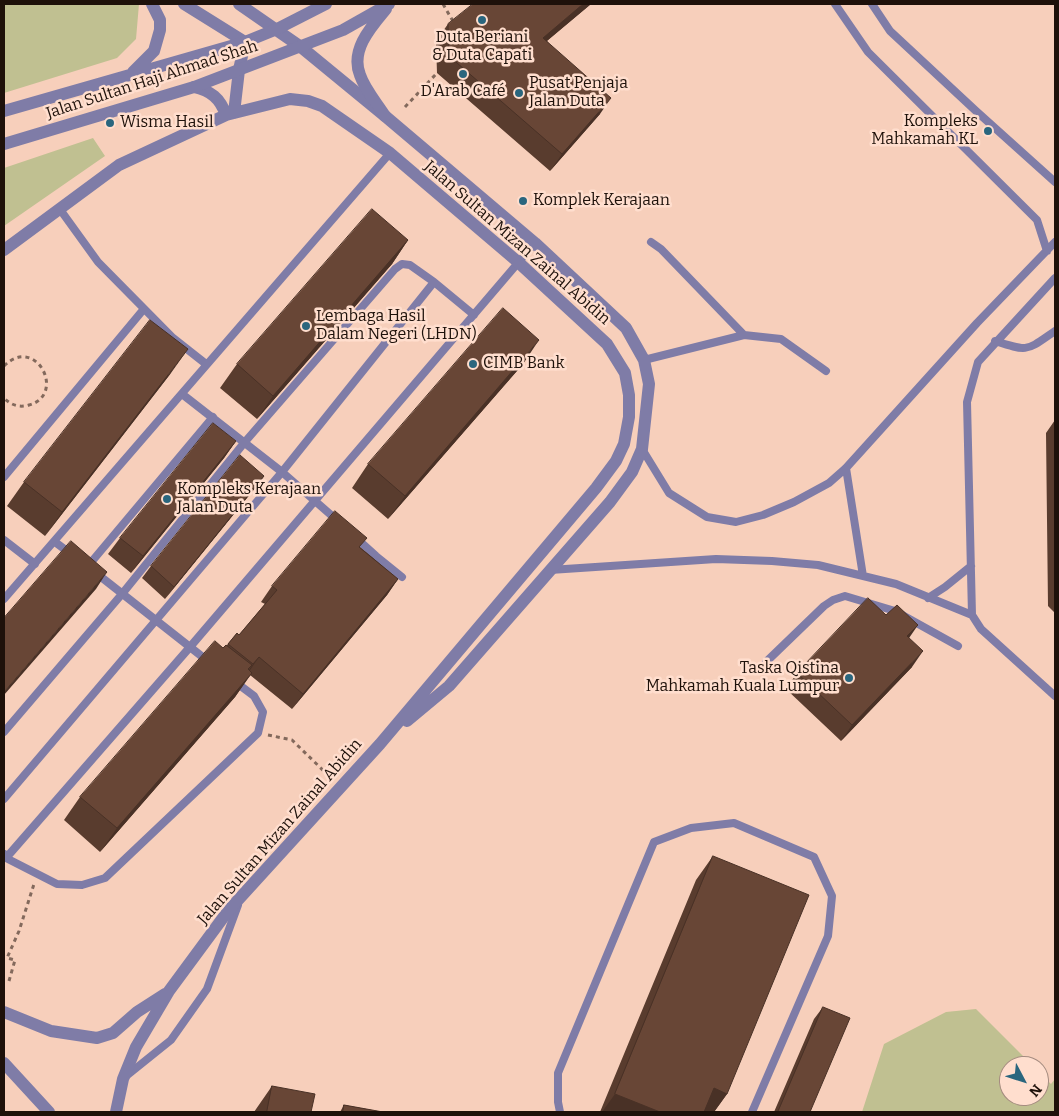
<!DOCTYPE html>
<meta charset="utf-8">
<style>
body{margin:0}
#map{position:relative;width:1059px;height:1116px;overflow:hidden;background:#f7cfbb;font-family:Bitter,serif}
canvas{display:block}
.frame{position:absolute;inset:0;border:5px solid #1e110a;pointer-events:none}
.north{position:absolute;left:999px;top:1056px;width:50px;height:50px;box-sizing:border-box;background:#ffdece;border:1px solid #a58c80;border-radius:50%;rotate:130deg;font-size:14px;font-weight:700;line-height:20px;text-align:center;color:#1e110a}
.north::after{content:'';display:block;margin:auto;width:18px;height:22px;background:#2a667e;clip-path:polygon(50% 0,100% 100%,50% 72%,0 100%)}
</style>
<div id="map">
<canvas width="1059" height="1116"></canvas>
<div class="frame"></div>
<div class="north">N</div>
</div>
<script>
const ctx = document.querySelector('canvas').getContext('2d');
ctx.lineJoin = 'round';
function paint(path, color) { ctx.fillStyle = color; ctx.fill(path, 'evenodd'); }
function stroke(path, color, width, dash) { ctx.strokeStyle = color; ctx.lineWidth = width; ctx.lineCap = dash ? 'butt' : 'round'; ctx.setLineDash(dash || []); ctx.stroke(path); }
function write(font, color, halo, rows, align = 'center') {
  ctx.font = font + ' Bitter,serif'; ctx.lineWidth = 5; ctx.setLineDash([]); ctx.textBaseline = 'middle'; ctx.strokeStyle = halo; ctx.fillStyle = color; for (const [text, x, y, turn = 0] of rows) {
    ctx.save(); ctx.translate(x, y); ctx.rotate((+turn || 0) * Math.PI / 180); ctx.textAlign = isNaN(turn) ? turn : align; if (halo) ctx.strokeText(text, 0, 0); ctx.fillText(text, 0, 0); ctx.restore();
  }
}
paint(new Path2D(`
 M 4,4 L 139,4 L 136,39 L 117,58 L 4,93 Z
 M 93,138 L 105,156 L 4,226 L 4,168 Z
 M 976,1009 L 1033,1066 L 1009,1066 L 1009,1096 L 1039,1096 L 1039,1072 L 1051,1084 L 1055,1079 L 1055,1112 L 862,1112 L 884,1044 L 946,1012 Z`), '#c0c091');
stroke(new Path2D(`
 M 443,4 L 454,23
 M 405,107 L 437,73
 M 4,366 C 36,334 67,395 29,405 C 19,408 11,405 4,398
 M 268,735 L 292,740 L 331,778
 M 9,981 L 15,960 L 7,958 L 19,931 L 34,884`), '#83695c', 3, [4, 4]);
stroke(new Path2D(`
 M 835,4 L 868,52 L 1037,220 L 1047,251
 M 872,4 L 890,31 L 976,111 L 1055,182
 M 59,208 L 98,262 L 173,338 L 206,364
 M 651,242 L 661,249 L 744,335
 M 1055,278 L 978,362 L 967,402 L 972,615 L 981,629 L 1055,696
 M 995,341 C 1029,352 1026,351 1055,331
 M 644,360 L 744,335 L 781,339 L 826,371
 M 182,394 L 282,472 L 339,522
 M 642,449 L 669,493 L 707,517 L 736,522 L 763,515 L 794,502 L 829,483 L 846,468 L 977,323 L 1055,242
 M 846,468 L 863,576
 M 4,477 L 143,310
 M 355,537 L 376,556 L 402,577
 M 4,540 L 35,564
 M 55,542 L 71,554
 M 88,566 L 213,417
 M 550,570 L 716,559 L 772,561 L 818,565 L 896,584 L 972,615
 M 96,573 L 209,662
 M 928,598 L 945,587 L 971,566
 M 4,599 L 390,153
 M 766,662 L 824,606 L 833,600 L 845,596 L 895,611 L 958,646
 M 4,732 L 122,594 L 244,443 L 395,269 L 402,264 L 410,265 L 434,282 L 474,315
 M 4,799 L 282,472 L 434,282
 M 4,854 L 6,858 L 57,884 L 82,885 L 105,878 L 258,733 L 263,712 L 254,696 L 234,681
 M 6,858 L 190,647 L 535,243
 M 125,1077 L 171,1040 L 207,989 L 238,905
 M 560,1112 L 558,1102 L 558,1073 L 654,842 L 691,828 L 734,823 L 814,857 L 832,896 L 828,936 L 752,1112`), '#7f7ca7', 8);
stroke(new Path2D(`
 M 184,4 L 245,42 L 239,70 L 234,113
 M 239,4 L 301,47 L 385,116 L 535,243 L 626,328 L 644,360 L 649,384 L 642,449 L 632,472 L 610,502 L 449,686 L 407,721
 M 194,87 C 211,91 220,98 226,115
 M 4,250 L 119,165 L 226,115 L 290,99 L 308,101 L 322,106 L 390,153 L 518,262 L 607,344 L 625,373 L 629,395 L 629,417 L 624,444 L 616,461 L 596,488 L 380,744 L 228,911 L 169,991 L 136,1047 L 123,1079 L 116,1112
 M 4,1012 L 51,1031 L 97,1038 L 113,1033 L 137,1012 L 165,994
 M 4,1063 L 49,1112`), '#7f7ca7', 12);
stroke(new Path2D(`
 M 133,72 L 154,51 L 160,30 L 160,20 L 152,4
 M 4,111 L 245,42 L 277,29 L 326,4
 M 385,116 C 377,103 365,90 360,75 C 350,50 371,27 386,9
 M 4,144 L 194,87 L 343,30 L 389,4`), '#7f7ca7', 12);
paint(new Path2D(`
 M 591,4 L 547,41 L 600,114 L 550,171 L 437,73 L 436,41 L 448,24 Z
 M 408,240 L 392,264 L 257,419 L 220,388 L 237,364 Z
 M 523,364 L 388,519 L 352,488 L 368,464 Z
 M 171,373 L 45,536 L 7,506 L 24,482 Z
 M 1055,420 L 1055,613 L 1048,606 L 1046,433 Z
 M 236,441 L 224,458 L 131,573 L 108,554 L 120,538 Z
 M 264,476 L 255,488 L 165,599 L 142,578 L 151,566 Z
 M 360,547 L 398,579 L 387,595 L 292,709 L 250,675 L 235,697 L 100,852 L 64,820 L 80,797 L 223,648 L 227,645 L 237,633 L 239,635 L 265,604 L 261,602 L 272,586 Z
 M 909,638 L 912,667 L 841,741 L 786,689 L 797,673 Z
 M 713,856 L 727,1094 L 714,1112 L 600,1112 L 696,880 Z
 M 823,1007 L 810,1112 L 774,1112 L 814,1019 Z
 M 272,1086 L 311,1112 L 254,1112 Z
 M 344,1105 L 383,1112 L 340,1112 Z`), '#593c2e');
paint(new Path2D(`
 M 583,4 L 591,4 L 531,54 L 543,38 Z
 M 611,98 L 600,114 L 550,171 L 562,154 Z
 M 408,240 L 392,264 L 257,419 L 273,396 Z
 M 539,340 L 523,364 L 388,519 L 405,496 Z
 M 188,349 L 171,373 L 45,536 L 62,512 Z
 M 236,441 L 224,458 L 131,573 L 143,556 Z
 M 264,476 L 255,488 L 165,599 L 174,587 Z
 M 107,572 L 96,589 L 4,695 L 4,692 Z
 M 398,579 L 387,595 L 292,709 L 303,694 Z
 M 918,625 L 907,641 L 907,636 Z
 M 923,651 L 912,667 L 841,741 L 852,725 Z
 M 259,657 L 248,673 L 242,680 L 253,664 Z
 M 252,673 L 235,697 L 100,852 L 117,828 Z
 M 714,1088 L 727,1094 L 714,1112 L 698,1112 Z
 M 615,1094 L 660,1112 L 602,1112 Z`), '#493126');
const building = new Path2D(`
 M 473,4 L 583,4 L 543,38 L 611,98 L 562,154 L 449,56 L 448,24 Z
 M 372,209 L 408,240 L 273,396 L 237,364 Z
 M 503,308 L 539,340 L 405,496 L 368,464 Z
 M 150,320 L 188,349 L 62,512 L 24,482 Z
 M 213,423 L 236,441 L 143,556 L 120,538 Z
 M 240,455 L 264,476 L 174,587 L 151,566 Z
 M 335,511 L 367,538 L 359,547 L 398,579 L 303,694 L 259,657 L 253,664 L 228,644 L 237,633 L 239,635 L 277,590 L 272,586 Z
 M 71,541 L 107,572 L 4,692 L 4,618 Z
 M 868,598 L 886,615 L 897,605 L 918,625 L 907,636 L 923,651 L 852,725 L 797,673 Z
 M 215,641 L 223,648 L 226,645 L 252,665 L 248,669 L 252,673 L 117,828 L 80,797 Z
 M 713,856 L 809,895 L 727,1094 L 714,1088 L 704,1112 L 660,1112 L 615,1094 Z
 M 823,1007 L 850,1018 L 810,1112 L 778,1112 Z
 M 272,1086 L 315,1094 L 311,1112 L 267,1112 Z
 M 344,1105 L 383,1112 L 343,1112 Z`);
paint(building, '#684636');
stroke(building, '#493126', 1);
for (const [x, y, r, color] of [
 [482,20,5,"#2a667e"],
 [463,74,5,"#2a667e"],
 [519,93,5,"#2a667e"],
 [110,123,5,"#2a667e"],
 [988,131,5,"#2a667e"],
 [523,201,5,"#2a667e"],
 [306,326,5,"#2a667e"],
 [473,364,5,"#2a667e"],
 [167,499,5,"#2a667e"],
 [849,678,5,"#2a667e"]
]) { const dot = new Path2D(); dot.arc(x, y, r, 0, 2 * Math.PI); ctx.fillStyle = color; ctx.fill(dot); stroke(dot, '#ffdece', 2); }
write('16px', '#1e110a', '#ffdece', [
 ["Duta Beriani",482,38,"center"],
 ["& Duta Capati",482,56,"center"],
 ["Pusat Penjaja",529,84],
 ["Jalan Duta",529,102],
 ["D'Arab Café",463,92,"center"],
 ["Kompleks",978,122,"right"],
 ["Mahkamah KL",978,140,"right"],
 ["Wisma Hasil",120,123],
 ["Komplek Kerajaan",533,201],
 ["Lembaga Hasil",316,317],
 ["Dalam Negeri (LHDN)",316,335],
 ["CIMB Bank",483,364],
 ["Kompleks Kerajaan",177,490],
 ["Jalan Duta",177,508],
 ["Taska Qistina",839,669,"right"],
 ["Mahkamah Kuala Lumpur",839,687,"right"]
], 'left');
write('16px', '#1e110a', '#ffdece', [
 ["Jalan Sultan Haji Ahmad Shah",152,80,-18],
 ["Jalan Sultan Mizan Zainal Abidin",517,243,41],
 ["Jalan Sultan Mizan Zainal Abidin",280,832,-49]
]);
</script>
